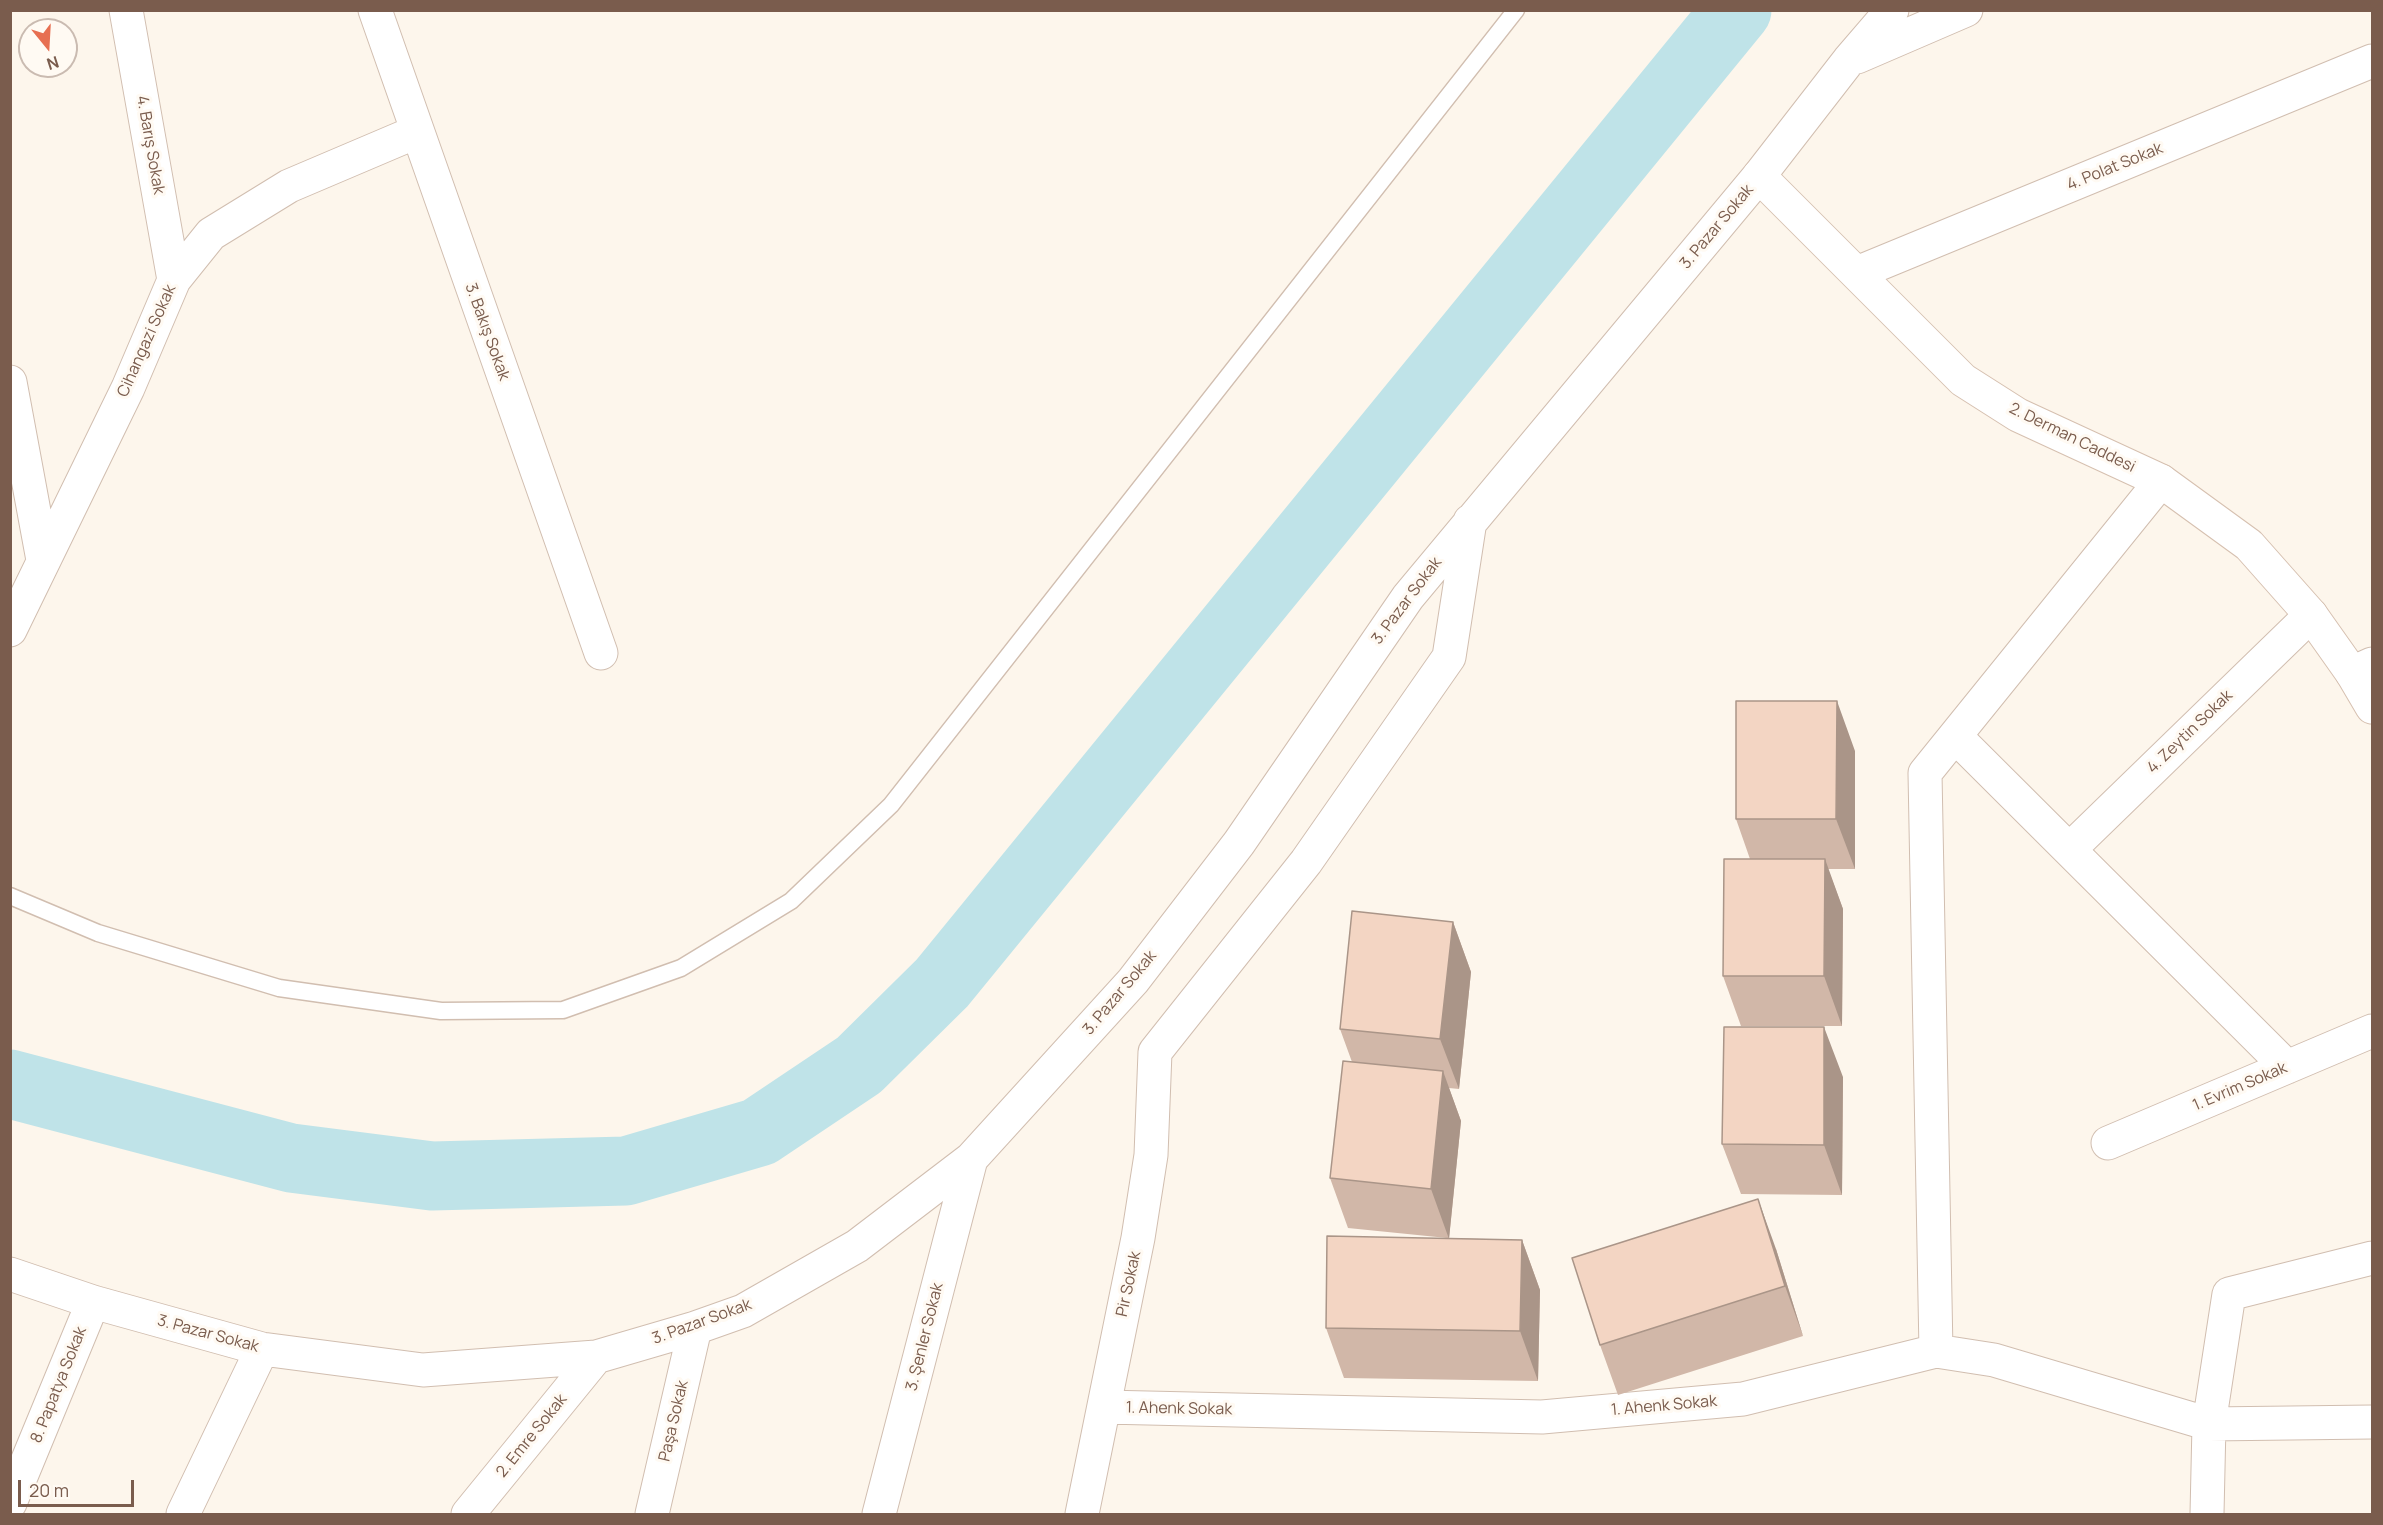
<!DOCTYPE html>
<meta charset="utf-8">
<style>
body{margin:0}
#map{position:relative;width:2383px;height:1525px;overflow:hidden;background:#fdf6ec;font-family:Manrope,sans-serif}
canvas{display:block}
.frame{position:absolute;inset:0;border:12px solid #7a5c4d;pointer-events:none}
.north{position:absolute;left:18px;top:18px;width:60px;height:60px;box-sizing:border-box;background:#fffaf3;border:2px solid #cabbb1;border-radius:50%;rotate:162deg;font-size:16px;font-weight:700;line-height:24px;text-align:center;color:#7a5c4d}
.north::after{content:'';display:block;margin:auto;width:21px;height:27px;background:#e76f51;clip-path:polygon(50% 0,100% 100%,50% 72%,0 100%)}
.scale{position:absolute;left:18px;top:1480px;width:116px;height:27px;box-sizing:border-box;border:3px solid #7a5c4d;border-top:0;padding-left:8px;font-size:18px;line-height:21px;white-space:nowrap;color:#7a5c4d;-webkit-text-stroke:4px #fffaf3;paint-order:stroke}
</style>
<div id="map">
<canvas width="2383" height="1525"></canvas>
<div class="frame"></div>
<div class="north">N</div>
<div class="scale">20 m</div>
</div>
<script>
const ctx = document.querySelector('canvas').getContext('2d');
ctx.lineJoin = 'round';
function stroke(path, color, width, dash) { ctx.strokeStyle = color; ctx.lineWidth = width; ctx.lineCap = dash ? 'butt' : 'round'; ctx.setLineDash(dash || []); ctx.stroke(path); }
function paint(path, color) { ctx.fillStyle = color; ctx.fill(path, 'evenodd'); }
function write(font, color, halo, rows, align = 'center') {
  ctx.font = font + ' Manrope,sans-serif'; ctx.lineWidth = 6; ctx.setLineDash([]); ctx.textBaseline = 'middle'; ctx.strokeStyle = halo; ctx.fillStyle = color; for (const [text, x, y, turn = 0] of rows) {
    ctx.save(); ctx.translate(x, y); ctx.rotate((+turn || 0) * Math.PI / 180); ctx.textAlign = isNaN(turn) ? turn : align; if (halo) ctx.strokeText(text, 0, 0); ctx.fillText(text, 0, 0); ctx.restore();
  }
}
stroke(new Path2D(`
 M 10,1084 L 291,1158 L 432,1176 L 626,1171 L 759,1132 L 859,1065 L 942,983 L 1737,10`), '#bfe3e8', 69);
const service = new Path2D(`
 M 10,896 L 98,933 L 279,988 L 441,1011 L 563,1010 L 681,968 L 791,901 L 891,805 L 1516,10`);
const minor = new Path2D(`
 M 126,10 L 174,280
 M 375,10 L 601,653
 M 1857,57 L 1966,10
 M 1857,273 L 2372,61
 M 10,382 L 43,560
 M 10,630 L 128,388 L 174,280 L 211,234 L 289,186 L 416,132
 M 2352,673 L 2372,664
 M 1956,737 L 2287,1067
 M 2070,849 L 2311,615
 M 2108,1143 L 2372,1031
 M 2372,1258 L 2229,1294 L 2209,1424 L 2372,1422
 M 10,1274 L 93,1302 L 262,1349 L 423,1370 L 596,1357 L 695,1328 L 743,1311 L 857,1246 L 971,1159 L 1133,981 L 1239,843 L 1408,597 L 1759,176 L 1849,60 L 1892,10
 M 1936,1351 L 1925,773 L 2161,481
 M 1104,1407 L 1542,1417 L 1743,1399 L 1936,1351 L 1994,1360 L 2209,1424 L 2207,1514
 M 10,1503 L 93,1302
 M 183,1514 L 262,1349
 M 468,1514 L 596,1357
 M 652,1514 L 695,1328
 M 879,1514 L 971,1159
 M 1082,1514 L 1138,1238 L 1151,1155 L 1155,1052 L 1306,862 L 1449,657 L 1470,521`);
const secondary = new Path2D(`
 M 1759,176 L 1963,380 L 2018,415 L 2161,481 L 2249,545 L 2311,615 L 2352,673 L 2372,707`);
stroke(service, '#d1beb0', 19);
stroke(minor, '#d1beb0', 35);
stroke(secondary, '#d6c0b0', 35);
stroke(service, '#fff', 16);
stroke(minor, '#fff', 33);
stroke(secondary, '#fff', 33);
paint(new Path2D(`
 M 1855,751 L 1855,869 L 1828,869 L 1843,909 L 1842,1026 L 1741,1026 L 1723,976 L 1750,859 L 1736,819 Z
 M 1453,922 L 1471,972 L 1459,1089 L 1449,1088 L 1461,1121 L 1449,1238 L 1522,1240 L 1540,1290 L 1538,1381 L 1344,1378 L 1326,1328 L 1447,1238 L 1348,1228 L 1330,1178 L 1352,1062 L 1340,1029 Z
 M 1843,1077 L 1842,1195 L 1741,1194 L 1722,1144 Z
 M 1776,1249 L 1803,1336 L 1618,1395 L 1600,1345 Z`), '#d1b7a8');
paint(new Path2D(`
 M 1837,701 L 1855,751 L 1855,869 L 1836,819 Z
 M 1825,859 L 1843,909 L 1842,1026 L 1824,976 Z
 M 1453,922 L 1471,972 L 1459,1089 L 1440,1039 Z
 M 1824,1027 L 1843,1077 L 1842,1195 L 1824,1145 Z
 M 1443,1071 L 1461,1121 L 1449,1239 L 1431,1189 Z
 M 1758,1199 L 1776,1249 L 1803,1336 L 1785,1286 Z
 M 1522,1240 L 1540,1290 L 1538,1381 L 1520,1331 Z`), '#aa9588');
const building = new Path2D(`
 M 1736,701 L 1837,701 L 1836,819 L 1736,819 Z
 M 1724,859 L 1825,859 L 1824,976 L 1723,976 Z
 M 1352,911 L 1453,922 L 1440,1039 L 1340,1029 Z
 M 1724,1027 L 1824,1027 L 1824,1145 L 1722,1144 Z
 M 1343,1061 L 1443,1071 L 1431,1189 L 1330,1178 Z
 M 1758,1199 L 1785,1286 L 1600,1345 L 1572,1258 Z
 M 1327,1236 L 1522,1240 L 1520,1331 L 1326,1328 Z`);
paint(building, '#f3d5c3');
stroke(building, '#aa9588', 1.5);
write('16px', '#7a5c4d', '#fffaf3', [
 ["4. Barış Sokak",150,145,80],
 ["4. Polat Sokak",2115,167,-22],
 ["3. Pazar Sokak",1717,227,-50],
 ["3. Bakış Sokak",487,332,70],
 ["Cihangazi Sokak",147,341,-66],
 ["2. Derman Caddesi",2072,438,26],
 ["3. Pazar Sokak",1407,601,-53],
 ["4. Zeytin Sokak",2190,732,-44],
 ["3. Pazar Sokak",1120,993,-50],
 ["1. Evrim Sokak",2240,1087,-23],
 ["Pir Sokak",1129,1284,-78],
 ["3. Pazar Sokak",702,1322,-20],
 ["3. Pazar Sokak",208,1334,15],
 ["3. Şenler Sokak",925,1337,-76],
 ["8. Papatya Sokak",59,1385,-68],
 ["1. Ahenk Sokak",1664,1406,-5],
 ["1. Ahenk Sokak",1179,1409,1],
 ["Paşa Sokak",674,1421,-77],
 ["2. Emre Sokak",532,1436,-51]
]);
</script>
